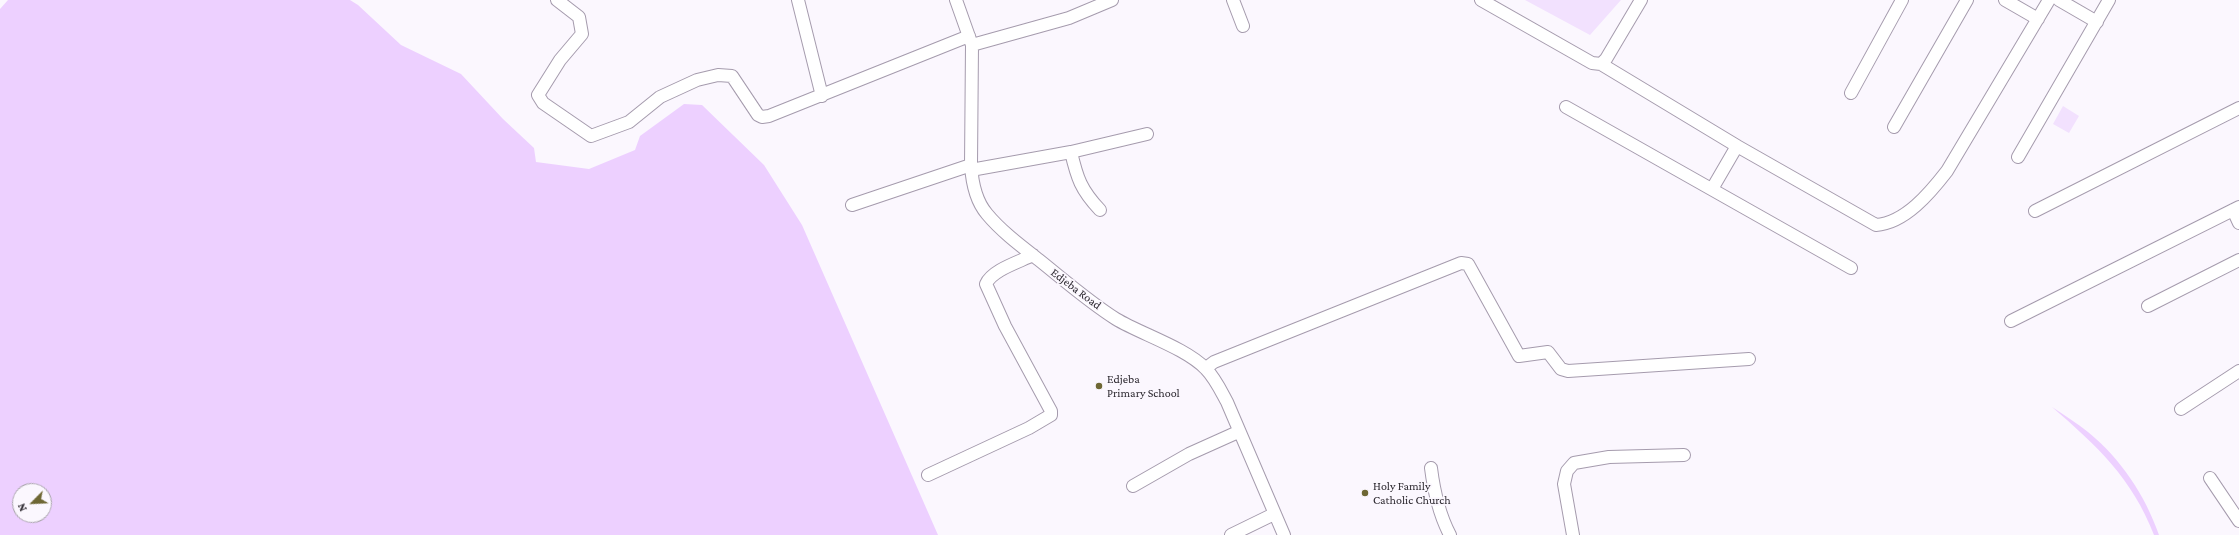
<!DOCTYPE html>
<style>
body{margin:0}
#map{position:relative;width:2239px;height:535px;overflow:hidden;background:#fbf7fe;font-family:"Crimson Pro",serif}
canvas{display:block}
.north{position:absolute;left:12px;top:483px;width:40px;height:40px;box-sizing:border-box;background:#fbf7fe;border:1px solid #a8a4ab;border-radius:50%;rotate:246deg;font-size:11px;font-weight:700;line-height:16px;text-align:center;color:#2c282f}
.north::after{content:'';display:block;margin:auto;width:14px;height:18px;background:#6e6734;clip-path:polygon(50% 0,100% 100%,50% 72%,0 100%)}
</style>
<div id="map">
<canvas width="2239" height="535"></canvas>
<div class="north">N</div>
</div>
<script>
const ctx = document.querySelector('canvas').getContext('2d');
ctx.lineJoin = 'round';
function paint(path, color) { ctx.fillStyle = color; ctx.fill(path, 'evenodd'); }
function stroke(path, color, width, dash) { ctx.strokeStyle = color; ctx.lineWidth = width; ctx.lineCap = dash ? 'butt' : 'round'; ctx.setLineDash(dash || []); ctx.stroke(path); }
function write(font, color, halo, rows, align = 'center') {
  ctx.font = font + ' "Crimson Pro",serif'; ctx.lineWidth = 3.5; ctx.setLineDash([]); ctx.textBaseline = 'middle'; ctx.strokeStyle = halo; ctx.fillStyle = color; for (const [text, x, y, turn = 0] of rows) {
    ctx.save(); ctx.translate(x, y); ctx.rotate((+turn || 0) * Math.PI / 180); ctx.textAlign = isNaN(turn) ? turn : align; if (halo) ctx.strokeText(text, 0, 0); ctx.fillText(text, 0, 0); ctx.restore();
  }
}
paint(new Path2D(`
 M 1525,0 L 1621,0 L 1590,35 Z
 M 2063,106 L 2079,116 L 2069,133 L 2053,124 Z`), '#f2e1fe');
paint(new Path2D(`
 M 8,0 L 350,0 L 358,5 L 401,45 L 461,74 L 503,119 L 534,148 L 536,162 L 589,169 L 635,150 L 640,136 L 684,104 L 702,105 L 764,165 L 802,225 L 938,535 L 0,535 L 0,9 ZM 20,491 L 44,491 L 44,515 L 20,515 Z
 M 2052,407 C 2064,415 2077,423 2088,432 C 2121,459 2145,495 2159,535 L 2154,535 C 2132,478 2097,446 2052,407 Z`), '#edd0ff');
const minor = new Path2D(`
 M 557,0 L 579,17 L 582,34 L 560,60 L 538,95 L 543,103 L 591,136 L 629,122 L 660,97 L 697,80 L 718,75 L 732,76 L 758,115 L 762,117 L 769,116 L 969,36
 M 798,0 L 822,96
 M 956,0 L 972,45 L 971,165 C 972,182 975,200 987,214 C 1001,231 1021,246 1039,260 C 1064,280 1089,302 1116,319 C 1141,334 1186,348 1206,369 C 1215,378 1221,391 1227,402 L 1284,535
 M 1233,0 L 1243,26
 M 1481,0 L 1592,63 L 1601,64 L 1606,59 L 1641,0
 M 2005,0 L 2038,19
 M 2059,0 L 2097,22
 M 972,45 L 1069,18 L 1112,0
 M 1601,64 L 1737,146 L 1876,225 C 1905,223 1930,193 1947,171 L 2049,0
 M 1851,93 L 1902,0
 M 1566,107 L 1851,268
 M 1894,127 L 1967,0
 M 1071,152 C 1077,178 1081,190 1100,210
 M 2018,157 L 2109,0
 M 971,170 L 1071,152 L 1147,134
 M 1712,189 L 1737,146
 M 852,205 L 971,165
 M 2233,210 L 2239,223
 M 2035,211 L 2239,108
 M 2148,306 L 2239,260
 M 2011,321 L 2239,207
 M 1206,368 L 1214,362 L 1461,263 L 1468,264 L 1519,356 L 1548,352 L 1561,369 L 1568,371 L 1749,359
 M 2181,409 L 2239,371
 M 1431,468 C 1434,492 1439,514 1450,535
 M 928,475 L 1029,428 L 1051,415 L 1051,411 L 1005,326 L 986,284 C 992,270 1019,262 1033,255
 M 2210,478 L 2239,521
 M 1133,486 L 1189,454 L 1238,432
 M 1231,535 L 1274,514
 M 1573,535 L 1564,484 L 1567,471 L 1574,463 L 1609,457 L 1684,455`);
stroke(minor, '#a59bad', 14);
stroke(minor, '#fff', 12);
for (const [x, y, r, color] of [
 [1099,386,4,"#6e6734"],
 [1365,493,4,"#6e6734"]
]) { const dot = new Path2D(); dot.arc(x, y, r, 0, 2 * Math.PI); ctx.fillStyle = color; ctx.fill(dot); stroke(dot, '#fbf7fe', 1.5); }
write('12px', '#2c282f', '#fbf7fe', [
 ["Edjeba Road",1076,289,37]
]);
write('12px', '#2c282f', '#fbf7fe', [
 ["Edjeba",1107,379],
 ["Primary School",1107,393],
 ["Holy Family",1373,486],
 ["Catholic Church",1373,500]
], 'left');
</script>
